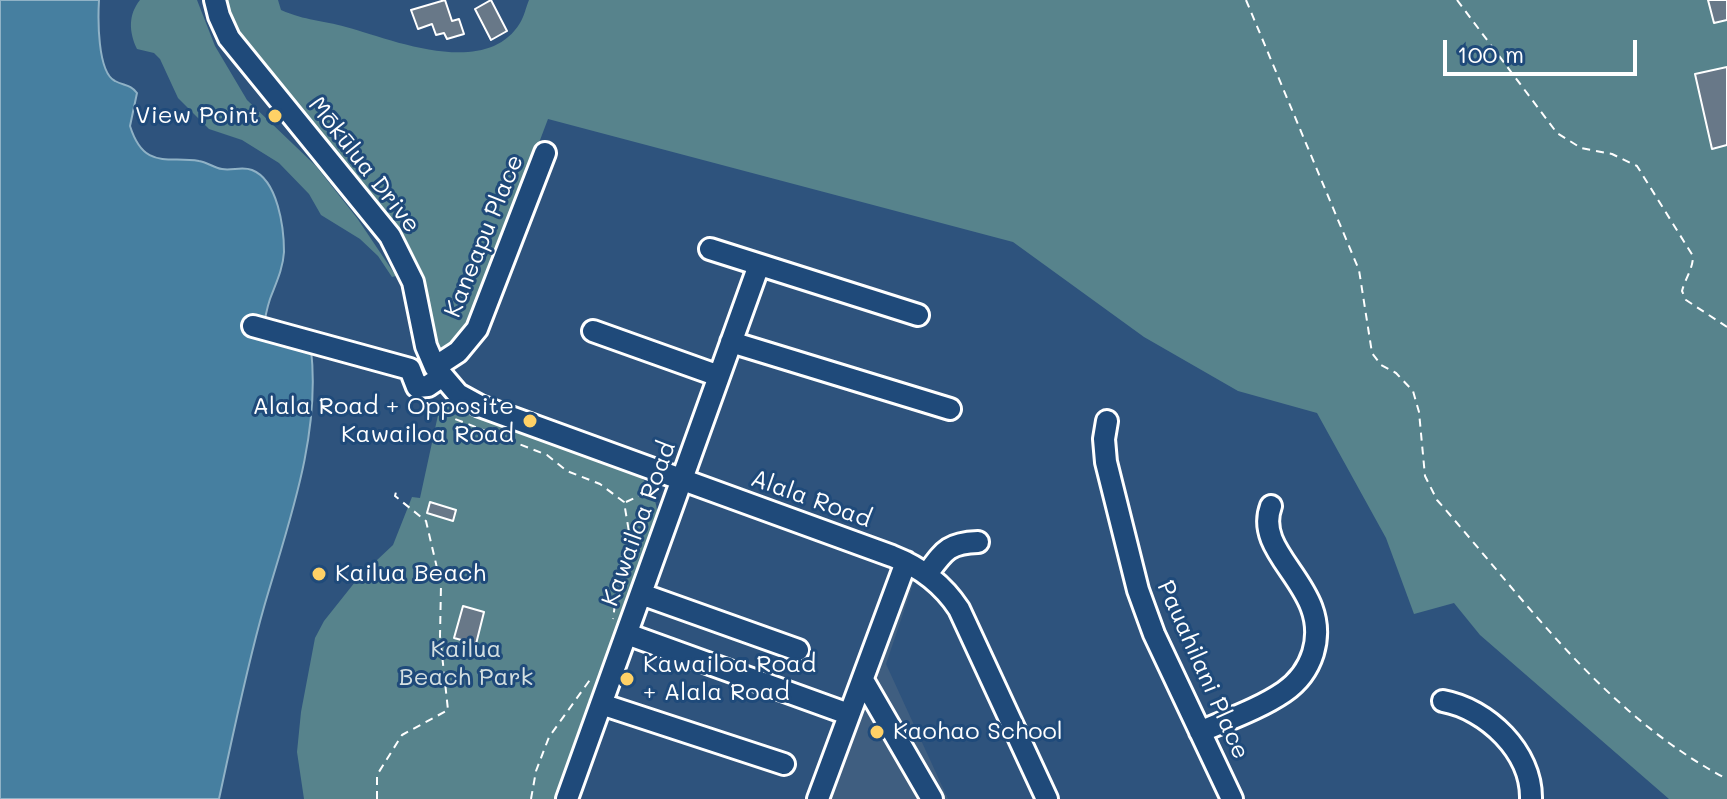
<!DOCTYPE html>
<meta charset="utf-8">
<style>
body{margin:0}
#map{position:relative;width:1727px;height:799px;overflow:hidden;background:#2e537d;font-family:Mali,sans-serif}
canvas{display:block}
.scale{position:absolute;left:1443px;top:40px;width:194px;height:36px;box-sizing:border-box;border:4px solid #fff;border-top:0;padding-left:10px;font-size:24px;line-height:28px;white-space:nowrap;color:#fff;-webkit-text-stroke:6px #1f4a7a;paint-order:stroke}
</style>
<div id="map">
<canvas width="1727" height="799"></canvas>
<div class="scale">100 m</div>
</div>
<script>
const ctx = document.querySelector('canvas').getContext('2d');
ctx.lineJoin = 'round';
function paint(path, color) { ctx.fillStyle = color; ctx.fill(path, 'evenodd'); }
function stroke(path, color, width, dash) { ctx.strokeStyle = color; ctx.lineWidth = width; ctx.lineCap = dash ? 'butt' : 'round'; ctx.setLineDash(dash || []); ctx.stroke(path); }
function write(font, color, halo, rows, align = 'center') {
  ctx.font = font + ' Mali,sans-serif'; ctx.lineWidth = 6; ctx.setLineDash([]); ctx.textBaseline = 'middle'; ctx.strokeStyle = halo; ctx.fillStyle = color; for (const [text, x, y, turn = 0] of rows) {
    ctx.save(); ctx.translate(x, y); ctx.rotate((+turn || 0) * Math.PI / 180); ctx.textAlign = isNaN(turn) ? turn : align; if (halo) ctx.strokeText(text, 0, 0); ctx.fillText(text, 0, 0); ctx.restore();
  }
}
paint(new Path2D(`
 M 891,568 L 914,581 L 886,664 L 948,799 L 814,799 Z`), '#3f5e80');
paint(new Path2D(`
 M 140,0 L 197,0 L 215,46 L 247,100 L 316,166 L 357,218 L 396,276 L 392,277 L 378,256 L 360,239 L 321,215 L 309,194 L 279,163 L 242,140 L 209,129 L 178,98 L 160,59 L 154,53 L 137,49 C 129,32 128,15 140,0 Z
 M 225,0 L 278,0 L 281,10 C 306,21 322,20 346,27 C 393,40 486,79 520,23 C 524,17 526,7 529,0 L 1727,0 L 1727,799 L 1669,799 L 1480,635 L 1454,603 L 1414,614 L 1386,538 L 1317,413 L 1238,391 L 1144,337 L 1013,242 L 548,119 L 471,322 L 466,331 L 440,355 L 422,279 L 398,231 L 244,41 L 228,13 Z
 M 453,399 L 636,472 C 650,485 657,499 658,518 L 559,799 L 304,799 L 297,752 L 301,712 L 315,638 L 324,621 L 359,577 L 393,545 L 412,497 L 420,498 L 438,415 Z`), '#57838c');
const water = new Path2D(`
 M 0,0 L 99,0 C 98,17 97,72 115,81 C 124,86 130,84 137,93 L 130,126 C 144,170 167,156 199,161 C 207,162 214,168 222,169 C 232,171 242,166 252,170 C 278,180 284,228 284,252 C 283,269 276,283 270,299 C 266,311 264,323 262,335 L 311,349 C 321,437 288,524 264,607 C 246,670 233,735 219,799 L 0,799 Z`);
paint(water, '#467fa0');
stroke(water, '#90b2c6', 2);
const building = new Path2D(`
 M 445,0 L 452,21 L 459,19 L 464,34 L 447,39 L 444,33 L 436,35 L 432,24 L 418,29 L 411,10 Z
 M 491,0 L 507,31 L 491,40 L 475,9 Z
 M 1708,0 L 1727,0 L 1727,20 L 1714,23 Z
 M 1727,67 L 1727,145 L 1712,149 L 1695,74 Z
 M 430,502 L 456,510 L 453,521 L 427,513 Z
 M 463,606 L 484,612 L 476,644 L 454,638 Z`);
paint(building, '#687888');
stroke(building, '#fff', 2);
const minor = new Path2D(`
 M 215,0 L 219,16 L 229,38 L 390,236 L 413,282 L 426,346 L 435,367 L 458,394 L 480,406 L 892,556 C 920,567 942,583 959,609 L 1047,799
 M 710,249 L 918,315
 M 253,326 L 410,369 L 417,387 L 428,386 L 441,377
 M 593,331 L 719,376
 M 731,342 L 950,409
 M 435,367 L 458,352 L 477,329 L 545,153
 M 1107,421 L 1104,439 L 1106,462 L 1138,590 L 1154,634 L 1232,799
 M 927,574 C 944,551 948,543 978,542
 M 641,594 L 798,650
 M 627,634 L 840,711
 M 863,680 L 932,799
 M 1443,701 C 1487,709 1532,752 1531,799
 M 601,704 L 784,764
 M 1200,732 C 1227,720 1259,709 1284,692 C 1297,683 1308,669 1313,653 C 1333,587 1252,556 1271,506
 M 567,799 L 759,265
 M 818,799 L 906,562`);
stroke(minor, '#fff', 26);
stroke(new Path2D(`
 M 1246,0 L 1359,270 L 1372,353 L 1381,365 L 1396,373 L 1413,391 L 1419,412 L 1425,476 L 1437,500 C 1526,601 1605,715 1727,779
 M 1457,0 L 1557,133 L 1581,148 L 1612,154 L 1637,166 L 1693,256 C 1693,269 1685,279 1682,291 L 1686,300 L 1727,327
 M 434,401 L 455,419 L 547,455 L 567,471 L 600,484 L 624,502 L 629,532 L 621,560 L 613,619
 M 626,502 L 656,488
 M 377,799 L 377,775 L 402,735 L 448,710 L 440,636 L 441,585 L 426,521 L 395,496 L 396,492
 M 531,799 L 536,771 L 549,737 L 592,677`), '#fff', 2, [8, 6]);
stroke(minor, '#1f4a7a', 20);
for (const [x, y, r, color] of [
 [275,116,8,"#ffd166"],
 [530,421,8,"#ffd166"],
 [319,574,8,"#ffd166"],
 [627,679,8,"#ffd166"],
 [877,732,8,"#ffd166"]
]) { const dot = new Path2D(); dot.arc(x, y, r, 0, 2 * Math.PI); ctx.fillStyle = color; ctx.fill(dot); stroke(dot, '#1f4a7a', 3); }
write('24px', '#fff', '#1f4a7a', [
 ["View Point",259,116,"right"],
 ["Alala Road + Opposite",514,407,"right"],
 ["Kawailoa Road",514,435,"right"],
 ["Kailua Beach",335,574],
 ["Kawailoa Road",643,665],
 ["+ Alala Road",643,693],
 ["Kaohao School",893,732]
], 'left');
write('24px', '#fff', '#1f4a7a', [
 ["Mōkūlua Drive",364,165,52],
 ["Kaneapu Place",484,236,-68],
 ["Alala Road",811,499,20],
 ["Kawailoa Road",639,524,-70],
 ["Pauahilani Place",1203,670,66]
]);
write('24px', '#d5e0e2', '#1f4a7a', [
 ["Kailua",466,650],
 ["Beach Park",466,678]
]);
</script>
